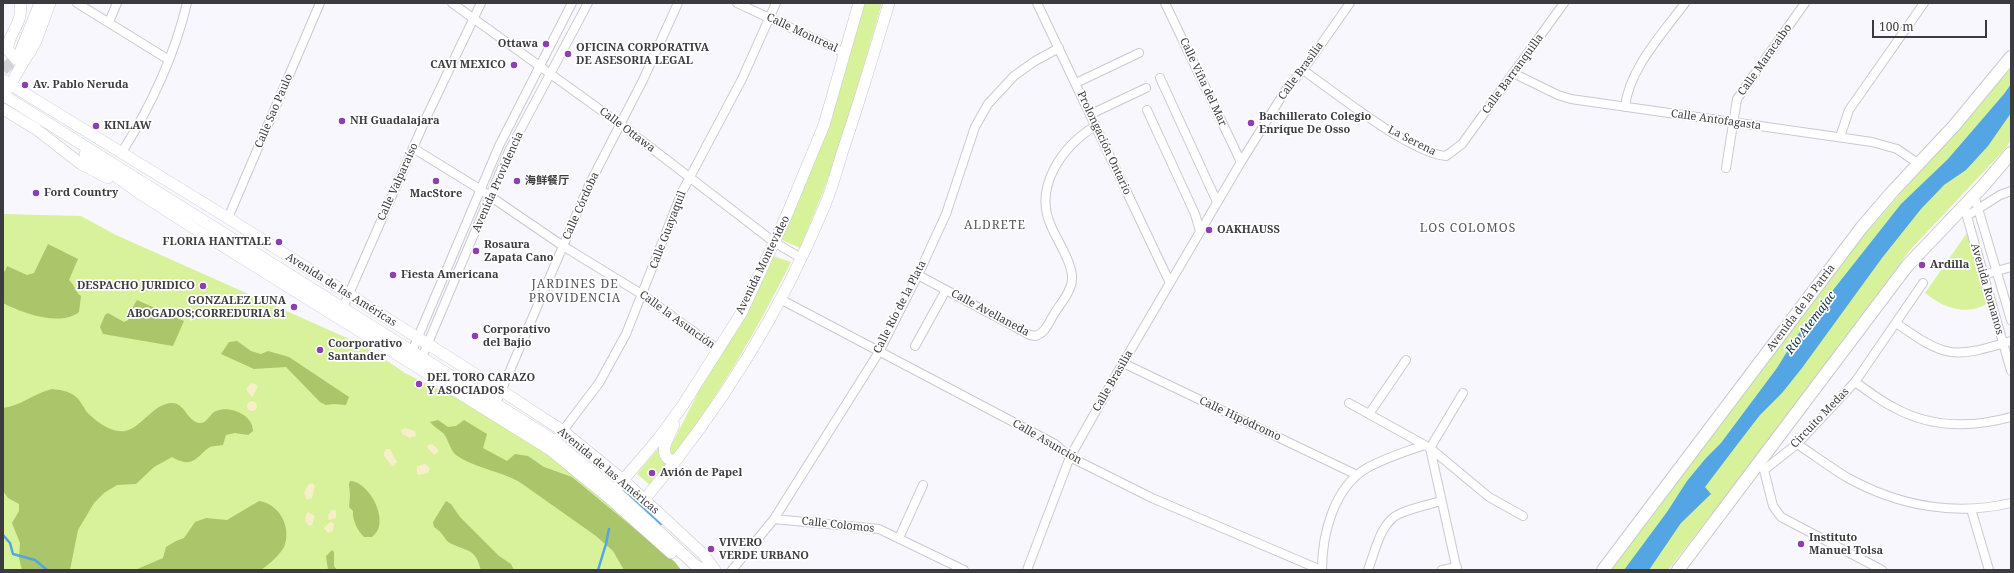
<!DOCTYPE html>
<meta charset="utf-8">
<style>
body{margin:0}
#map{position:relative;width:2014px;height:573px;overflow:hidden;background:#f7f7fd;font-family:"Noto Serif",serif}
canvas{display:block}
.frame{position:absolute;inset:0;border:4px solid #3c3c40;pointer-events:none}
.scale{position:absolute;left:1872px;top:20px;width:115px;height:18px;box-sizing:border-box;border:2px solid #3c3c40;border-top:0;padding-left:5px;font-size:12px;line-height:14px;white-space:nowrap;color:#3c3c40;-webkit-text-stroke:3px #fff;paint-order:stroke}
</style>
<div id="map">
<canvas width="2014" height="573"></canvas>
<div class="frame"></div>
<div class="scale">100 m</div>
</div>
<script>
const ctx = document.querySelector('canvas').getContext('2d');
ctx.lineJoin = 'round';
function paint(path, color) { ctx.fillStyle = color; ctx.fill(path, 'evenodd'); }
function stroke(path, color, width, dash) { ctx.strokeStyle = color; ctx.lineWidth = width; ctx.lineCap = dash ? 'butt' : 'round'; ctx.setLineDash(dash || []); ctx.stroke(path); }
function write(font, color, halo, rows, align = 'center') {
  ctx.font = font + ' "Noto Serif","Noto Sans SC",serif'; ctx.lineWidth = 3.5; ctx.setLineDash([]); ctx.textBaseline = 'middle'; ctx.strokeStyle = halo; ctx.fillStyle = color; for (const [text, x, y, turn = 0] of rows) {
    ctx.save(); ctx.translate(x, y); ctx.rotate((+turn || 0) * Math.PI / 180); ctx.textAlign = isNaN(turn) ? turn : align; if (halo) ctx.strokeText(text, 0, 0); ctx.fillText(text, 0, 0); ctx.restore();
  }
}
paint(new Path2D(`
 M 865,3 L 882,3 L 844,133 L 823,192 L 800,248 L 780,239 L 846,66 Z
 M 2011,68 L 2011,140 L 2005,149 L 1910,250 L 1776,432 L 1668,570 L 1610,570 L 1863,236 Z
 M 3,214 L 81,216 L 116,235 L 365,346 L 405,373 L 431,386 L 520,422 L 606,499 L 681,570 L 3,570 Z
 M 1967,233 L 1987,304 C 1965,316 1944,308 1925,293 Z
 M 773,256 L 791,262 C 757,330 719,395 673,456 L 667,449 L 674,440 L 705,379 L 740,326 Z
 M 664,442 L 659,455 L 662,460 L 668,463 L 650,485 L 637,474 Z`), '#d7f29b');
paint(new Path2D(`
 M 48,244 L 78,259 L 69,280 C 75,285 75,292 81,296 L 79,312 C 60,327 22,313 3,303 L 3,272 L 5,271 L 7,266 L 27,275 L 34,273 Z
 M 137,300 L 184,321 L 173,346 L 103,334 L 100,327 L 105,315 L 108,313 L 124,322 L 128,320 L 133,307 Z
 M 237,341 L 251,351 L 261,354 L 268,351 L 289,357 L 349,397 L 346,405 L 334,404 L 326,405 L 320,402 L 286,367 L 254,369 L 221,354 L 229,342 Z
 M 52,389 C 61,390 68,391 75,396 C 80,400 83,406 86,411 C 95,421 111,433 125,431 C 140,429 153,404 171,403 C 185,402 187,422 200,423 C 207,424 210,413 216,411 C 230,405 253,415 253,431 L 248,435 L 235,433 L 226,435 L 223,445 C 218,446 212,445 207,449 C 200,454 195,464 184,462 C 180,461 175,459 172,457 L 154,467 L 136,484 L 117,485 L 104,493 L 94,503 L 78,530 L 70,570 L 22,570 L 19,558 L 20,543 L 12,523 L 19,511 L 19,504 L 8,498 L 3,491 L 3,408 C 21,406 34,393 52,389 Z
 M 438,420 L 448,427 L 456,426 L 464,420 L 487,434 L 483,448 L 507,461 L 515,454 L 528,456 L 544,467 L 572,477 L 675,562 L 681,570 L 624,570 L 613,551 L 596,536 L 521,483 C 502,471 476,469 456,455 C 450,450 449,441 444,434 C 440,430 434,427 430,422 Z
 M 350,481 C 369,481 392,523 372,537 L 364,537 C 358,531 352,520 353,511 L 349,507 L 350,496 L 349,484 Z
 M 259,501 C 280,504 292,528 284,547 C 280,555 268,565 261,570 L 135,570 L 163,558 L 166,547 L 176,541 L 184,538 L 195,522 L 206,518 L 227,520 Z
 M 446,501 L 451,504 L 460,517 L 499,556 L 511,564 L 514,570 L 481,570 C 475,548 468,552 452,544 C 446,542 445,537 441,533 C 439,530 436,529 434,527 L 433,522 Z
 M 332,550 L 334,552 L 334,566 L 337,570 L 328,570 L 326,556 Z`), '#aac56a');
paint(new Path2D(`
 M 251,383 L 255,384 L 258,387 L 252,397 L 247,391 L 247,388 Z
 M247 406a5 5 0 1 1 10 0a5 5 0 1 1-10 0Z
 M 405,428 L 415,431 L 416,436 L 410,438 L 402,434 L 401,430 Z
 M 432,444 L 438,449 L 438,452 L 434,455 L 427,447 L 428,445 Z
 M 387,449 L 390,449 L 397,462 L 393,467 L 384,456 L 384,452 Z
 M 425,464 L 430,468 L 428,473 L 419,475 L 417,473 L 417,466 Z
 M 312,483 L 315,486 L 312,498 L 307,500 L 304,493 L 308,485 Z
 M 332,510 L 336,510 L 336,518 L 329,520 L 328,515 Z
 M 308,512 L 315,516 L 312,525 L 309,526 L 305,521 L 306,515 Z
 M 330,522 L 334,523 L 333,531 L 328,533 L 324,528 Z`), '#f8eec9');
paint(new Path2D(`
 M 2011,84 L 2011,113 L 1988,146 L 1966,170 L 1944,185 L 1921,209 L 1882,258 L 1802,368 L 1782,393 L 1760,415 L 1743,437 L 1705,487 L 1711,494 L 1681,523 L 1649,570 L 1624,570 L 1667,512 L 1687,481 L 1706,458 L 1721,443 L 1777,368 L 1796,337 L 1901,204 L 1948,159 L 2004,94 Z`), '#53a6e3');
stroke(new Path2D(`
 M 3,535 L 10,543 L 13,554 L 35,560 L 47,570
 M 598,570 L 606,544 L 609,529`), '#53a6e3', 2.5);
stroke(new Path2D(`
 M 626,491 L 659,522`), '#53a6e3', 8);
stroke(new Path2D(`
 M 3,70 L 14,60 L 20,52`), '#d2d2d7', 11, [11, 5.5]);
const street = new Path2D(`
 M 77,3 L 169,60
 M 452,3 L 620,124 L 774,242 L 801,258
 M 737,3 L 845,53
 M 1037,3 L 1170,283
 M 1165,3 L 1241,162
 M 109,22 L 117,3
 M 1303,70 C 1334,92 1410,153 1446,156 L 1462,144 L 1564,3
 M 1513,73 L 1558,95 L 1571,99 L 1872,142 L 1897,149 L 1919,164
 M 1160,78 L 1217,202
 M 1076,83 L 1139,53
 M 1625,107 C 1629,69 1663,33 1685,3
 M 1147,110 L 1195,214 L 1200,231
 M 1091,114 L 1146,88
 M 1840,137 L 1849,110 L 1924,3
 M 413,148 L 481,190 L 563,246 L 643,295 L 719,350
 M 122,152 C 151,106 174,57 187,3
 M 1726,168 L 1737,99 L 1805,3
 M 1974,195 L 2011,320
 M 1964,206 L 2011,371
 M 1967,216 L 2000,195 L 2011,191
 M 228,218 L 320,3
 M 918,275 L 1030,335 L 1035,336 C 1045,334 1049,322 1054,314 C 1060,304 1072,291 1072,279 C 1073,264 1057,240 1051,226 C 1033,186 1063,146 1095,126
 M 1983,275 L 2011,267
 M 780,299 L 1055,444 L 1070,457 L 1152,498 L 1321,570
 M 341,312 L 427,116 L 481,3
 M 1896,323 C 1946,358 1952,359 2011,341
 M 915,346 L 946,290
 M 410,356 L 499,146 L 572,3
 M 420,362 L 509,151 L 588,3
 M 1123,363 L 1357,475
 M 1855,382 C 1867,390 1879,400 1893,407 C 1930,428 1971,428 2011,417
 M 1349,403 L 1430,448 L 1489,497 L 1523,516
 M 494,408 L 589,185 L 643,80 L 678,3
 M 1369,414 L 1406,360
 M 1797,444 C 1814,455 1831,468 1848,478 C 1899,506 1955,516 2011,503
 M 552,445 L 599,383 L 626,334 L 682,192 L 742,79 L 776,3
 M 1764,470 L 1797,444 L 1855,382 L 1923,283
 M 1764,470 L 1773,506 L 1781,517 L 1882,570
 M 1971,509 L 1989,570
 M 774,519 L 879,529 L 964,570
 M 899,538 L 923,485
 M 732,570 L 774,519 L 879,352 L 918,275 L 946,214 L 975,127 L 988,104 L 1014,76 L 1035,61 L 1059,48
 M 1027,570 L 1070,457 L 1123,363 L 1241,162 L 1287,88 L 1303,70 L 1350,3
 M 1322,570 C 1322,534 1334,487 1367,468 C 1385,458 1405,452 1424,445
 M 1368,570 C 1375,552 1380,523 1399,514 C 1412,508 1428,505 1441,501
 M 1442,570 L 1457,567
 M 1457,570 L 1430,448 L 1463,393`);
const secondary = new Path2D(`
 M 20,3 C 24,25 6,35 8,50 L 16,59 L 23,57 L 31,51
 M 21,50 L 40,3
 M 3,80 L 228,218 L 502,391 L 563,431 L 623,480 L 704,555 L 715,570
 M 7,90 L 36,41 L 50,3
 M 3,95 L 555,441 L 614,490 L 695,565 L 704,570
 M 3,109 L 36,129 L 81,164 L 108,178
 M 85,154 L 139,193 L 197,230 L 549,449 L 608,497 L 671,553
 M 674,425 C 670,435 657,453 670,460 L 676,460 L 679,457
 M 618,486 L 659,438 L 683,405 L 742,312 L 788,212 L 824,125 L 859,3
 M 644,500 C 719,411 781,312 825,205 C 832,188 837,170 842,153 C 859,103 874,53 889,3`);
const primary = new Path2D(`
 M 1603,570 L 1862,227 L 1893,191 L 1954,126 L 2011,57
 M 1678,570 L 1907,266 L 1983,186 L 2011,153`);
stroke(street, '#cac9d3', 10);
stroke(secondary, '#cac9d3', 12);
stroke(primary, '#cac9d3', 14);
stroke(street, '#fff', 8);
stroke(secondary, '#fff', 11);
stroke(primary, '#fff', 12);
for (const [x, y, r, color] of [
 [546,44,4,"#8d3fb0"],
 [568,54,4,"#8d3fb0"],
 [514,65,4,"#8d3fb0"],
 [25,85,4,"#8d3fb0"],
 [342,121,4,"#8d3fb0"],
 [1251,123,4,"#8d3fb0"],
 [96,126,4,"#8d3fb0"],
 [436,181,4,"#8d3fb0"],
 [517,181,4,"#8d3fb0"],
 [36,193,4,"#8d3fb0"],
 [1209,230,4,"#8d3fb0"],
 [279,242,4,"#8d3fb0"],
 [476,251,4,"#8d3fb0"],
 [1922,265,4,"#8d3fb0"],
 [393,275,4,"#8d3fb0"],
 [203,286,4,"#8d3fb0"],
 [294,307,4,"#8d3fb0"],
 [475,336,4,"#8d3fb0"],
 [320,350,4,"#8d3fb0"],
 [419,384,4,"#8d3fb0"],
 [652,473,4,"#8d3fb0"],
 [1801,544,4,"#8d3fb0"],
 [711,549,4,"#8d3fb0"]
]) { const dot = new Path2D(); dot.arc(x, y, r, 0, 2 * Math.PI); ctx.fillStyle = color; ctx.fill(dot); stroke(dot, '#fff', 1.5); }
write('11px', '#3c3c40', '#fff', [
 ["Calle Montreal",802,33,25],
 ["Calle Maracaibo",1765,60,-55],
 ["Calle Brasilia",1301,71,-54],
 ["Calle Barranquilla",1513,74,-54],
 ["Calle Viña del Mar",1203,82,65],
 ["Calle Sao Paulo",274,111,-67],
 ["Calle Antofagasta",1716,120,8],
 ["Calle Ottawa",627,130,37],
 ["La Serena",1412,141,27],
 ["Prolongación Ontario",1104,143,65],
 ["Calle Valparaíso",398,182,-66],
 ["Avenida Providencia",498,182,-66],
 ["Calle Córdoba",581,206,-66],
 ["Calle Guayaquil",668,230,-69],
 ["Avenida Montevideo",763,265,-64],
 ["Avenida Romanos",1987,289,74],
 ["Avenida de las Américas",341,290,32],
 ["Calle Río de la Plata",900,307,-63],
 ["Avenida de la Patria",1801,308,-53],
 ["Calle Avellaneda",990,313,28],
 ["Calle la Asunción",677,320,36],
 ["Calle Brasilia",1113,381,-60],
 ["Circuito Medas",1820,418,-46],
 ["Calle Hipódromo",1240,419,25],
 ["Calle Asunción",1047,442,30],
 ["Avenida de las Américas",608,471,40],
 ["Calle Colomos",838,525,6]
]);
write('bold 11px', '#3c3c40', '#fff', [
 ["Ottawa",538,44,"right"],
 ["OFICINA CORPORATIVA",576,48],
 ["DE ASESORIA LEGAL",576,61],
 ["CAVI MEXICO",506,65,"right"],
 ["Av. Pablo Neruda",33,85],
 ["Bachillerato Colegio",1259,117],
 ["Enrique De Osso",1259,130],
 ["NH Guadalajara",350,121],
 ["KINLAW",104,126],
 ["海鲜餐厅",525,181],
 ["Ford Country",44,193],
 ["MacStore",436,194,"center"],
 ["OAKHAUSS",1217,230],
 ["FLORIA HANTTALE",271,242,"right"],
 ["Rosaura",484,245],
 ["Zapata Cano",484,258],
 ["Ardilla",1930,265],
 ["Fiesta Americana",401,275],
 ["DESPACHO JURIDICO",195,286,"right"],
 ["GONZALEZ LUNA",286,301,"right"],
 ["ABOGADOS;CORREDURIA 81",286,314,"right"],
 ["Corporativo",483,330],
 ["del Bajio",483,343],
 ["Coorporativo",328,344],
 ["Santander",328,357],
 ["DEL TORO CARAZO",427,378],
 ["Y ASOCIADOS",427,391],
 ["Avión de Papel",660,473],
 ["Instituto",1809,538],
 ["Manuel Tolsa",1809,551],
 ["VIVERO",719,543],
 ["VERDE URBANO",719,556]
], 'left');
ctx.letterSpacing = '1px';
write('12px', '#57565f', '#fff', [
 ["ALDRETE",995,226],
 ["LOS COLOMOS",1468,229],
 ["JARDINES DE",575,285],
 ["PROVIDENCIA",575,299]
]);
ctx.letterSpacing = '0px';
write('italic 12px', '#0a2e47', '#fff', [
 ["Río Atemajac",1811,323,-53]
]);
</script>
